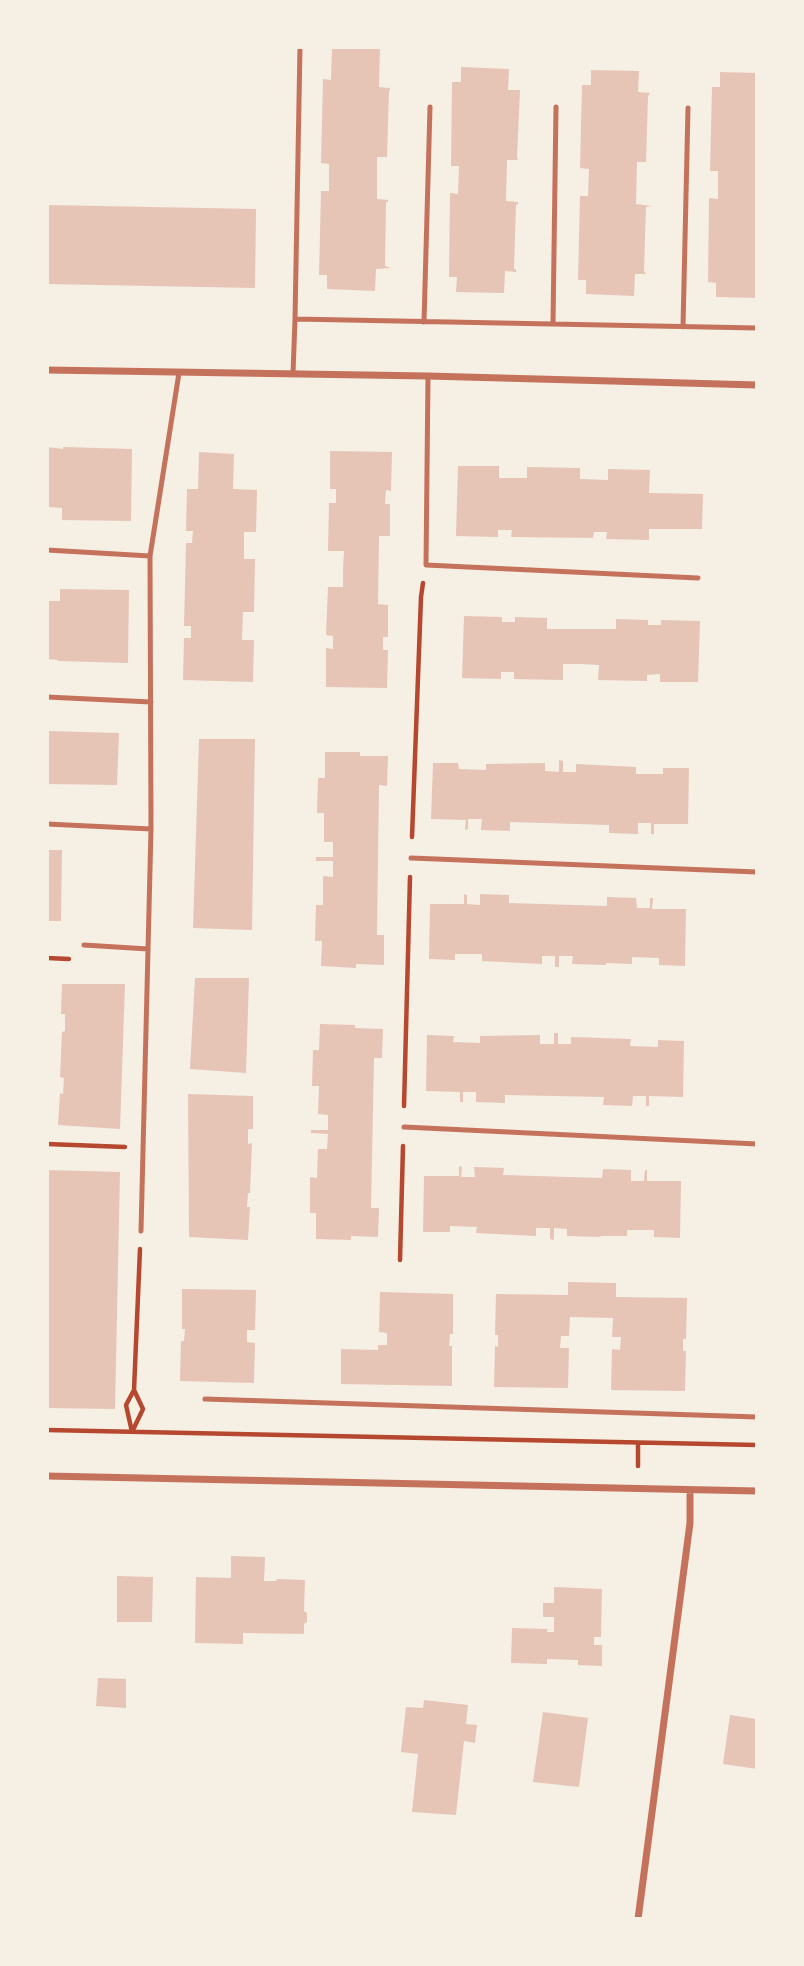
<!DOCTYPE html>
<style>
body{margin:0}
#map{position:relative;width:804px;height:1966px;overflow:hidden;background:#f6efe4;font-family:Inter,sans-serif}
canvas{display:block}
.frame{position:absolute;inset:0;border:49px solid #f6efe4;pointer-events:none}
</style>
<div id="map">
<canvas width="804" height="1966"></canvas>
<div class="frame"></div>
</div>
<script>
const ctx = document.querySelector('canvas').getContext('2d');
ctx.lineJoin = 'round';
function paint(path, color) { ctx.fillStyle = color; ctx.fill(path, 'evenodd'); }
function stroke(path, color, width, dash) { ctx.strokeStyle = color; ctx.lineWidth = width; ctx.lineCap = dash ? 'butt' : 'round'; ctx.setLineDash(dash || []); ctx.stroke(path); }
paint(new Path2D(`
 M 332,47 L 380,47 L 379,87 L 390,88 L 390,91 L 389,90 L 387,157 L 377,157 L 377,199 L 388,200 L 388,202 L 386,202 L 385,266 L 391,268 L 376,269 L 375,291 L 327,289 L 327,275 L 319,275 L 321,191 L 329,191 L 329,164 L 321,163 L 323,79 L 331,80 Z
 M 461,67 L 509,69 L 508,90 L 520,90 L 517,157 L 518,160 L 507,160 L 506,201 L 518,202 L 518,205 L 516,204 L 514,269 L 516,269 L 516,272 L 505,271 L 504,293 L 456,292 L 457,277 L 449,277 L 450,193 L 458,194 L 459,166 L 451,166 L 452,82 L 461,82 Z
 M 591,70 L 639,71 L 638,92 L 650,93 L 649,95 L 648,96 L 646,162 L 637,162 L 636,204 L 652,206 L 646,207 L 644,271 L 646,274 L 635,274 L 634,296 L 586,294 L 586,280 L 578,280 L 580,196 L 588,196 L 589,169 L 580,168 L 582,85 L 591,85 Z
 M 720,72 L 757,73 L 757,298 L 716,297 L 716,283 L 708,282 L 709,198 L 718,199 L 718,171 L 710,171 L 712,87 L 720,87 Z
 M 47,205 L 256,209 L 255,288 L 47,284 Z
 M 47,447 L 63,449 L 63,447 L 132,449 L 131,521 L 62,520 L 62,508 L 47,507 Z
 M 330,451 L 392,452 L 391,491 L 386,490 L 385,504 L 390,504 L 390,536 L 379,536 L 378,604 L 388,605 L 388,637 L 383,637 L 383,650 L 388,650 L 387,688 L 326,687 L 326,648 L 333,649 L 333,636 L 326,635 L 328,587 L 343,587 L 343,569 L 344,551 L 328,551 L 329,503 L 336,503 L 336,489 L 330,489 Z
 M 199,452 L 234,454 L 233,489 L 257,490 L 256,532 L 244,532 L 244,559 L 255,559 L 254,612 L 243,612 L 242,640 L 254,640 L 253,682 L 183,680 L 184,638 L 191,638 L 191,626 L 184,626 L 186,543 L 192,543 L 193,531 L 186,531 L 187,489 L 198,489 Z
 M 458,466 L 499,466 L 499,478 L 527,478 L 527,467 L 580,468 L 580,479 L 608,480 L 608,469 L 650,470 L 649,493 L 703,494 L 702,529 L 649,529 L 649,540 L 606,539 L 607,532 L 594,532 L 593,538 L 511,537 L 512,530 L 498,530 L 498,537 L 456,536 Z
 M 60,589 L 129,590 L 128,663 L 58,661 L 58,660 L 47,659 L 47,601 L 60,601 Z
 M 464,616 L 502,617 L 502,622 L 515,622 L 515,617 L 547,618 L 547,629 L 616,629 L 616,619 L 648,620 L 648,625 L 661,625 L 661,620 L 700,621 L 698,682 L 660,682 L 660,674 L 647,675 L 647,681 L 598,680 L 599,665 L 581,664 L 563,664 L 563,680 L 514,679 L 514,672 L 501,672 L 501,679 L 462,678 Z
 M 47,731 L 119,733 L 117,785 L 47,784 Z
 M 199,739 L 255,739 L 252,930 L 193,928 Z
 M 325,752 L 360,752 L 360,756 L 388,756 L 387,786 L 379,785 L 377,935 L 384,935 L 384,965 L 356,964 L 356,968 L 321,966 L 322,941 L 315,941 L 316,905 L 323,905 L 323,876 L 333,877 L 333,861 L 316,861 L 316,857 L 333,857 L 333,842 L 324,842 L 324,813 L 317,813 L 318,778 L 325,778 Z
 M 559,760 L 563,761 L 563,772 L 576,772 L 576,764 L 636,767 L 636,774 L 663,774 L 663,768 L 689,768 L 688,824 L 654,824 L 654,834 L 651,834 L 651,823 L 638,823 L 638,834 L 609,833 L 609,825 L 510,822 L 510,831 L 481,830 L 482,819 L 468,819 L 468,829 L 465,830 L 466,820 L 431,819 L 433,763 L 458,763 L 459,769 L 486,770 L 486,764 L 545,763 L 545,771 L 559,772 Z
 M 47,850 L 62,850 L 61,921 L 47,921 Z
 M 464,894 L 467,895 L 467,904 L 480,905 L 480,894 L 509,895 L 509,903 L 607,906 L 607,897 L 636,898 L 637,908 L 650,908 L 650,898 L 653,898 L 652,909 L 686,909 L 685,966 L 659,965 L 659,958 L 632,957 L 632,964 L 606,963 L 606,965 L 572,964 L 573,956 L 559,956 L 559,967 L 555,967 L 555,956 L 542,956 L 542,964 L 482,961 L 482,954 L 455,954 L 455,960 L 429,959 L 430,904 L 464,904 Z
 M 195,978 L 249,978 L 246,1073 L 190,1069 Z
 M 62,984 L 125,984 L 120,1129 L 58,1125 L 60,1093 L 63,1094 L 64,1078 L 60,1077 L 62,1032 L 65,1031 L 65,1014 L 61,1014 Z
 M 320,1024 L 355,1025 L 355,1028 L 383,1029 L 382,1058 L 374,1058 L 371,1208 L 379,1208 L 378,1237 L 351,1236 L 351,1240 L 316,1239 L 316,1213 L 310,1213 L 310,1177 L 317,1178 L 318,1149 L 327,1149 L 328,1134 L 311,1133 L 311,1130 L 328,1130 L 328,1115 L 318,1114 L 319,1086 L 312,1086 L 313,1050 L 319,1050 Z
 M 554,1033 L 558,1033 L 558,1044 L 571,1044 L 571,1037 L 631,1039 L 630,1046 L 658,1047 L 658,1040 L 684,1041 L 683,1097 L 649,1096 L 649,1106 L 646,1106 L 646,1096 L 633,1096 L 632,1106 L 603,1105 L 604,1097 L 505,1095 L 505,1103 L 476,1102 L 476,1092 L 463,1092 L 463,1102 L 460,1102 L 460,1092 L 426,1091 L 427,1035 L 454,1036 L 453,1042 L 480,1043 L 480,1036 L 540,1035 L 540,1044 L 554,1044 Z
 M 188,1094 L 253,1096 L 253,1129 L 248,1129 L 248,1144 L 252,1143 L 250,1193 L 248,1193 L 247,1207 L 250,1207 L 248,1240 L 189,1237 Z
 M 459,1166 L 462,1167 L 461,1177 L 475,1177 L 474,1167 L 504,1168 L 503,1175 L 602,1178 L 603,1169 L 631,1170 L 631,1181 L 644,1181 L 645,1170 L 647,1170 L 647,1181 L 681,1181 L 680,1238 L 654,1237 L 654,1230 L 627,1230 L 627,1236 L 600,1236 L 601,1237 L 567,1236 L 567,1229 L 554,1228 L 554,1240 L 550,1239 L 550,1228 L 536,1228 L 536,1236 L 476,1233 L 477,1227 L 450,1226 L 450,1232 L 423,1232 L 424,1176 L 459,1176 Z
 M 47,1170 L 120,1172 L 115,1409 L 47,1408 Z
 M 568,1282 L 616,1283 L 616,1297 L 687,1298 L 686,1339 L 683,1339 L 683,1351 L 686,1351 L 685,1391 L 611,1390 L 612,1349 L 620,1350 L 621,1337 L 612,1337 L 613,1318 L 570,1317 L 569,1336 L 561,1336 L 560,1348 L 569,1348 L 568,1388 L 494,1387 L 495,1346 L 498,1347 L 498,1335 L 495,1335 L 496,1294 L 568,1295 Z
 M 182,1289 L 256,1290 L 255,1330 L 247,1330 L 247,1342 L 255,1343 L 254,1383 L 180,1381 L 181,1341 L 184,1341 L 185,1329 L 182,1329 Z
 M 380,1292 L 453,1294 L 453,1334 L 450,1334 L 449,1346 L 452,1346 L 452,1386 L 341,1384 L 341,1349 L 378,1350 L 378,1345 L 387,1345 L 387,1333 L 379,1332 Z
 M 231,1556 L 265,1557 L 264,1581 L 276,1581 L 277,1579 L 305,1580 L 304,1611 L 307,1613 L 307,1622 L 304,1624 L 304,1634 L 243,1633 L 243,1644 L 195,1643 L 196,1577 L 231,1578 Z
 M 117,1576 L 153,1577 L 152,1622 L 117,1622 Z
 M 554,1587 L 602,1589 L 601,1637 L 594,1637 L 594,1645 L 602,1645 L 602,1666 L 578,1665 L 578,1660 L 547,1659 L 547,1664 L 511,1663 L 512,1628 L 548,1629 L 547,1632 L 554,1632 L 554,1617 L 543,1617 L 543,1603 L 554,1603 Z
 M 98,1678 L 126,1679 L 126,1708 L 96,1706 Z
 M 424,1700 L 468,1705 L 466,1724 L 477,1725 L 475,1743 L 464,1741 L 456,1815 L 412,1812 L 418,1754 L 401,1752 L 406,1707 L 423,1708 Z
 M 543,1712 L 588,1718 L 579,1787 L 533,1782 Z
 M 730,1715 L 757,1719 L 757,1769 L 723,1764 Z`), '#e6c5b7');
stroke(new Path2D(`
 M 412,837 L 421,597 L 423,583
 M 47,958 L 69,959
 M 404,1106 L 410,877
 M 47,1144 L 125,1147
 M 400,1260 L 403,1146
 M 134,1390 L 143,1409 L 132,1432 L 126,1405 L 134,1390 L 140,1249
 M 47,1430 L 757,1445
 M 638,1466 L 638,1443`), '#b5482f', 4.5);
stroke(new Path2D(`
 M 295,319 L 757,328
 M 424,322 L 430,107
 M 553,324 L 556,107
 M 683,327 L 688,108
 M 293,374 L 295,319 L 300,47
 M 428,376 L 426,565 L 698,578
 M 47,550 L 150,556
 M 47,697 L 151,702
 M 47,824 L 151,829
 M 411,858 L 757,872
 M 84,945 L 148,949
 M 404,1127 L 757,1144
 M 141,1231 L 151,829 L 150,556 L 179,373
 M 205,1399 L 757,1417`), '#c5725c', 5);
stroke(new Path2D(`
 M 47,370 L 428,376 L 757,385
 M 47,1476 L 757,1491
 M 638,1919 L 690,1523 L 690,1490`), '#c5725c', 7);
</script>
